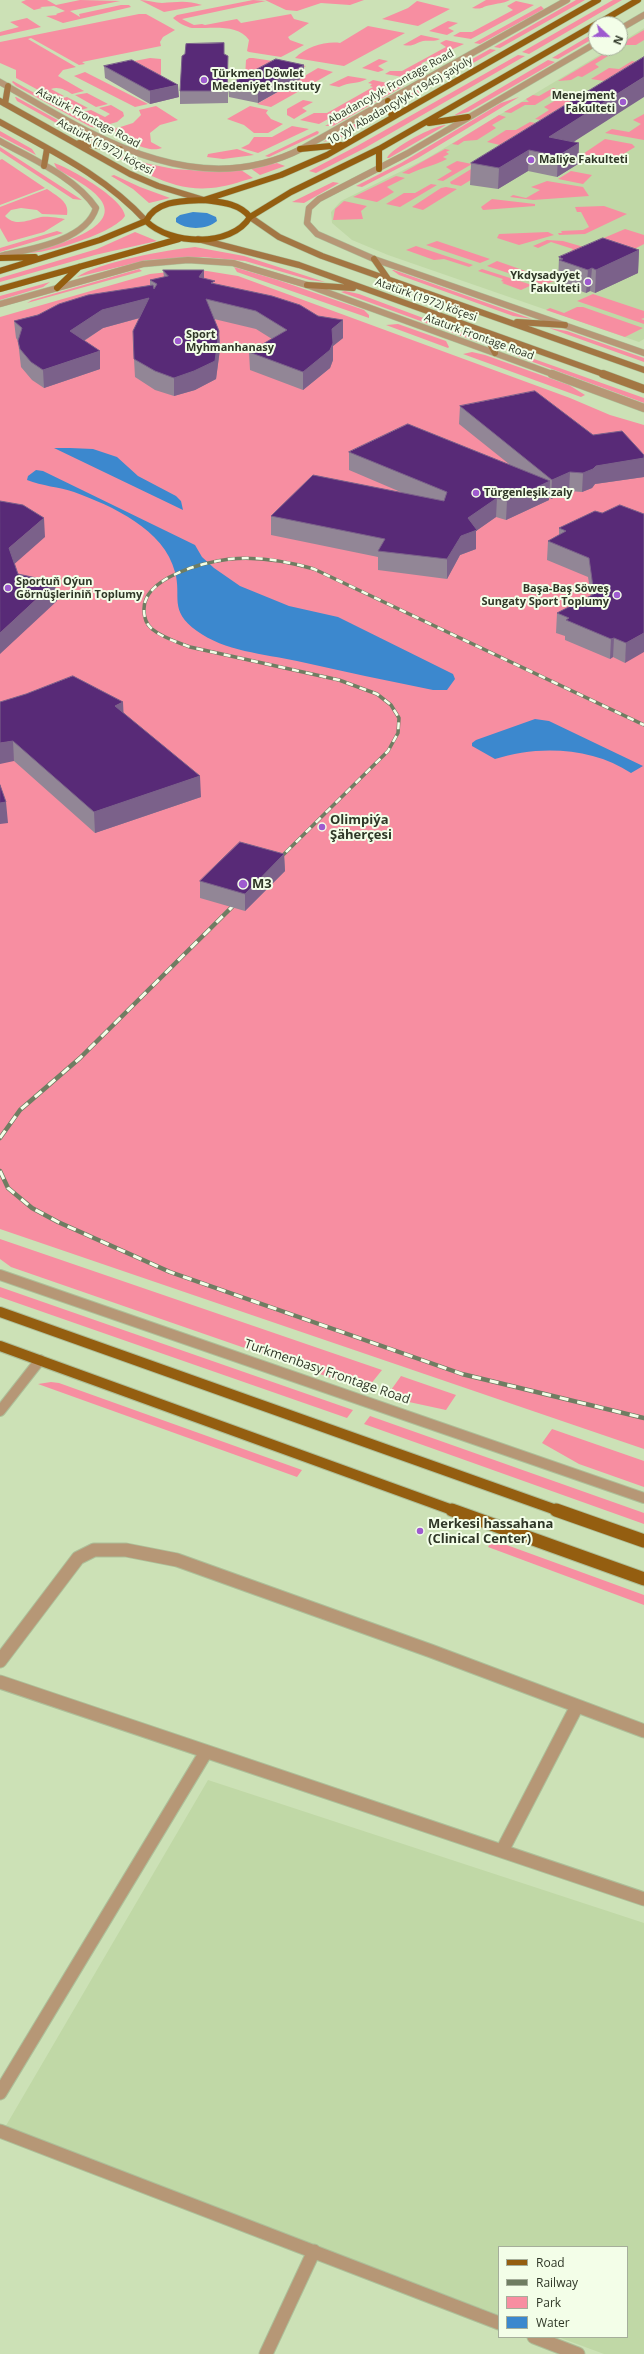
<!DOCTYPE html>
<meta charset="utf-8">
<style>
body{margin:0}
#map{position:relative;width:644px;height:2354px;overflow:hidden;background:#cce1b6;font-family:"Open Sans",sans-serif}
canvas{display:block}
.legend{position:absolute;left:498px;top:2246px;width:130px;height:92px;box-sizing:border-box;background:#f3fee8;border:1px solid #a5ae9b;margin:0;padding:5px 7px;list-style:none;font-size:12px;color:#2f3727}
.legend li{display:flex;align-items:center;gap:8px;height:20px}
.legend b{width:20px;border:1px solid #a5ae9b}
.north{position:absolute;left:588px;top:16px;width:40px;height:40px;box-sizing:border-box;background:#f3fee8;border:1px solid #a5ae9b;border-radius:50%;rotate:112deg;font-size:11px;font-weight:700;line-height:16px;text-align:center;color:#2f3727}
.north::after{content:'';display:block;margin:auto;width:14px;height:18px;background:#9e5acf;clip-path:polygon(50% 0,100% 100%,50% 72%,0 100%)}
</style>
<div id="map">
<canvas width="644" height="2354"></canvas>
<ul class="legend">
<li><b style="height:5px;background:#945e10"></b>Road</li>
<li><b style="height:5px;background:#6f7d62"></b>Railway</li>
<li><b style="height:11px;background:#f78ea1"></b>Park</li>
<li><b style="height:11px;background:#3c88ce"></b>Water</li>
</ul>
<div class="north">N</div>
</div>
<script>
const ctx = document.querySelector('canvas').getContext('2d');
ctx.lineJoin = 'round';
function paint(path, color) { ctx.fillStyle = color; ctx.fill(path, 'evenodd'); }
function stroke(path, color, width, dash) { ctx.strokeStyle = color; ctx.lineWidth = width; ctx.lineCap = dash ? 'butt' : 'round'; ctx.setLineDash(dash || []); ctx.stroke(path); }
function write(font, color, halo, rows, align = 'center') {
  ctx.font = font + ' "Open Sans",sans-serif'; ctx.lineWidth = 4; ctx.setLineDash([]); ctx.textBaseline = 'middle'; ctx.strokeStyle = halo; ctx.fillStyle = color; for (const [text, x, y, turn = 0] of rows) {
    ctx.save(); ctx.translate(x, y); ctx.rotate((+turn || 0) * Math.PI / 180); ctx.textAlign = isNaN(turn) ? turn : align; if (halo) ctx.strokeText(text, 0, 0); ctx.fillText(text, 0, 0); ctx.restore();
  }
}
paint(new Path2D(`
 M 644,28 L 644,339 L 639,342 L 388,255 L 352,240 L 332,223 L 331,212 L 341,201 L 426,159 L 611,48 L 620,48 L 620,43 Z
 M 208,1780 L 644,1923 L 644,2354 L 604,2354 L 558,2337 L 627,2337 L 627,2247 L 499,2247 L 499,2315 L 4,2129 Z`), '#c0d8a6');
paint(new Path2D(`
 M 26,0 L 47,0 L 56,5 L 80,0 L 120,1 L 70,11 L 80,17 L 79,14 L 121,5 L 129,5 L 131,7 L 63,23 L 46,16 L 57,15 L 56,14 L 65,11 L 54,6 L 40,7 L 42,8 L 34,10 L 21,2 Z
 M 140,0 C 147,0 156,3 162,3 C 177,2 187,0 202,5 L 164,12 Z
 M 253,0 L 266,1 L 182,19 L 194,25 L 202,24 L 205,25 L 237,19 L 241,23 L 291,14 L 294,19 L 309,23 L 288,37 L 290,40 L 304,45 L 281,57 L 249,52 L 247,51 L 249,40 C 238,23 209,29 192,28 C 186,27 177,22 173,18 L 177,15 Z
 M 265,0 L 364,0 L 350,5 L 321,3 L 297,11 L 286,10 Z
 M 486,0 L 510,0 C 502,4 498,3 491,5 C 481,6 485,10 472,8 Z
 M 576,0 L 585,0 L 500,48 L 494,47 Z
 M 613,0 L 622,0 L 529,54 L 522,52 Z
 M 417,1 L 450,9 L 418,26 L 382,19 L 408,8 Z
 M 516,1 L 534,5 L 471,39 L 453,36 L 460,32 L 472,32 L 513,10 L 507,6 Z
 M 541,6 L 544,9 L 480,44 L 474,43 Z
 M 139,14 L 146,14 L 175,30 L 163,37 L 160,42 L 161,46 L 82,62 L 85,64 L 79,65 L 31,38 L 28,39 L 76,67 L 63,70 L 58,76 L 84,91 L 72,94 C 66,90 58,86 51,89 L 64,96 L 53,98 L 16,78 L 16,70 L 0,63 L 0,42 Z
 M 27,18 L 41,27 L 0,36 L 0,32 L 19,27 L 10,22 Z
 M 448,21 L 458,23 L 448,28 L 454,31 L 447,35 L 429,31 Z
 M 368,26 L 405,33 L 344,66 L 295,58 C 306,47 326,41 340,43 Z
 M 644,30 L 644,40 L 636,45 L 626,45 L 613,53 L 607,52 L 613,48 L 620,48 L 620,44 Z
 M 596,32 L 596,37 L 558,59 L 552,58 Z
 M 421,35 L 440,39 C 434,42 429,40 423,41 C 414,43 415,47 403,45 Z
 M 446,40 L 464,44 L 422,63 L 420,68 L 403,77 L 385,74 L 390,71 L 402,71 L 446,47 L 440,43 Z
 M 490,49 L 496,50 L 399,105 L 396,105 L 401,99 Z
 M 518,55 L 525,56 L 365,148 L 316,173 L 309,171 L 357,146 Z
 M 602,55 L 608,56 L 595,64 L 599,67 L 582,77 L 578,76 L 571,80 L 558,81 Z
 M 150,58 L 161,59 L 161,79 L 119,64 Z
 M 249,58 L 253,58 L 306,66 L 298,70 L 245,78 L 246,60 Z
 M 379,59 L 388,61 L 378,66 L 384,70 L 378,72 L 362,68 Z
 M 548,60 L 555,62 L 468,112 L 453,116 Z
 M 632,61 L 637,62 L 604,81 L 591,79 L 609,68 L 619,69 Z
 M 318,68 L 333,72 L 271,107 L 257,104 Z
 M 85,72 L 148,104 L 135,107 L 74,76 Z
 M 348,76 L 367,79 C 358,84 349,82 339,87 L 329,85 Z
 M 373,80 L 392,84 L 319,124 L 300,120 L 314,113 L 327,113 L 373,87 L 370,86 L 372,84 L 368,83 Z
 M 12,82 L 13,81 L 97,128 L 91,127 L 16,86 Z
 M 401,84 L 404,86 L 333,126 L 325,126 Z
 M 553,88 L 556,89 L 550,93 L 553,94 L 535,105 L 525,105 L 511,113 L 504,112 L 522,102 L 529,102 L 526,99 L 533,95 L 539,96 Z
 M 87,93 L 108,104 L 96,107 L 75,95 Z
 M 563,96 L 576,98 L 541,120 L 535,119 L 549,110 L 544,107 Z
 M 15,97 L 16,97 L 97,142 L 83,138 L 17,101 Z
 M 67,97 L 88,108 L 76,111 L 55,100 Z
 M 519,97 L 418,158 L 362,187 L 356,186 L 401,163 L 501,103 Z
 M 303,100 L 313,102 L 302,108 L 307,111 L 294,119 L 287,115 L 287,109 Z
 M 111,105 L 123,112 L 124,116 L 117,122 L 103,126 L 78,113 L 91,110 L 105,117 L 110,114 L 99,108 Z
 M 156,106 L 178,120 L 160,125 L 150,133 L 151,142 L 162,148 C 146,154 125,138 111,130 L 133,123 L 141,115 L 139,110 Z
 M 250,106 L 268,110 L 266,113 L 271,119 L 283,124 L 268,133 L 254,133 L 244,125 L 227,119 Z
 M 379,110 L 379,115 L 375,118 L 340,138 L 323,142 Z
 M 644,114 L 644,140 L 605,133 L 612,129 L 629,132 L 641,124 L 633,120 Z
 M 499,115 L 506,117 L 492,125 L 496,128 L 477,140 L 464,141 L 458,145 L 452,144 Z
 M 530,122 L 536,123 L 500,145 L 487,142 L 506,130 L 516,130 Z
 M 446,125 L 389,158 L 387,158 C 391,148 435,125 446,125 Z
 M 292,126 L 309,129 L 258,153 L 241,148 L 249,144 L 254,137 L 272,137 Z
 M 0,131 L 32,149 L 36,155 L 0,136 Z
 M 317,131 L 319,132 L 318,134 L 269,157 L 265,156 Z
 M 605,139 L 632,144 L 635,147 L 607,164 L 577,158 Z
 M 0,147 L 82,200 L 73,199 L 0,151 Z
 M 237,149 L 254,155 L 223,159 L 207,157 L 208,154 Z
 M 445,149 L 450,150 L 446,152 L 449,154 L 443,157 L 447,159 C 434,166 423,167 409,174 L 402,173 Z
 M 106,151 L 149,164 L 174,169 L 208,171 L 241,170 L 253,178 C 239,182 225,187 211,188 C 172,192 138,169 106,151 Z
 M 2,159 L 45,188 L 0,205 L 0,160 Z
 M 457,161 L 472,164 L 443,181 L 437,180 L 452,171 L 446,167 Z
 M 54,163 C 70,168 124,199 125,216 C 114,233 47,254 27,253 C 44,248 125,230 100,199 C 90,186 70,177 57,169 Z
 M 277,163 L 285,166 L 260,175 L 250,168 Z
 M 481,163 L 495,165 L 461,186 L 451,184 L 450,182 Z
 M 571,171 L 592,175 L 583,184 L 558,179 Z
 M 114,175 L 140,187 L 170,198 L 149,203 L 133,189 L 111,176 Z
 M 396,176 L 405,178 L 387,187 L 394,192 L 377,202 L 353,197 Z
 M 547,181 L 583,187 L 589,196 L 533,200 L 510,197 L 513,195 L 526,198 L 540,190 L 531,187 Z
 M 333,182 L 339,183 L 304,203 L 292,202 Z
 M 431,184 L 437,185 L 400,207 L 386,204 L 404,193 L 415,193 Z
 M 446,187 L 457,189 L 423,210 L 412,207 L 441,188 Z
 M 47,189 C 57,196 70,202 67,215 L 42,214 L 37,210 L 21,208 L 11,210 L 5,216 C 15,227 29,220 41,217 C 47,216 60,218 65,219 L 44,232 L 8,242 L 0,228 L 0,207 Z
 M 492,199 L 535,204 L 535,206 L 483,210 L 481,207 Z
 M 344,201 L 367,206 L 361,211 L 363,219 L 333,220 L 335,209 Z
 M 604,206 L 627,214 L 585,234 L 559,235 L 558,233 L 562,233 L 561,231 L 583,230 L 589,227 L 581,212 L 577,212 L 575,207 Z
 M 625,229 L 644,235 L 644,244 L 627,253 L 599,240 Z
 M 57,231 L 63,233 L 0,252 L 0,248 Z
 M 135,232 L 157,241 L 95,255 L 0,282 L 0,278 L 97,249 Z
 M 548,232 L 554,235 L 519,245 L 497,238 L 499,234 Z
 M 547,240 L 563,241 L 587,248 L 568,254 L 573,249 L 551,242 L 538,248 L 533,246 Z
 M 437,241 L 490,259 L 480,263 L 426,245 Z
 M 416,246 L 473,265 L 469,267 L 444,259 L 434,260 L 406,250 Z
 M 195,247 L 244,256 L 325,282 L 310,280 L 245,261 L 203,257 L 148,260 L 77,277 C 99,262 167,250 195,247 Z
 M 497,261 L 554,281 L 544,285 L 487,266 Z
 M 234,267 L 278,280 L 364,310 L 369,315 L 369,318 L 237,272 Z
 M 139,269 L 142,271 L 27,303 L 32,300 Z
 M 482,269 L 532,285 L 521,290 L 502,283 L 504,282 L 501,281 L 503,279 L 478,271 Z
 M 188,270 L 207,271 L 238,276 L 570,398 L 610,415 L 644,425 L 644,1449 L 0,1229 L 0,317 L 150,274 Z
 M 392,270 L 394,270 L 532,319 L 513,316 L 399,275 Z
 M 50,282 L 43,287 L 0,300 L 0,296 Z
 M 345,291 L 359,294 L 466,334 L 478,342 L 341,292 Z
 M 593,294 L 644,311 L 644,318 L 641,319 L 644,320 L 644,324 L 577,301 Z
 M 577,307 L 583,307 L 643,328 L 625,337 L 546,310 L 550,308 L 564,313 Z
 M 398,324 L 446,341 L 449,347 L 448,348 L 386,325 Z
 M 549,328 L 567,331 L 644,358 L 644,362 Z
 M 503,348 L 644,398 L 644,403 L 514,355 Z
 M 472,352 L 485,355 L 569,385 L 585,395 L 581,397 L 463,354 Z
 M 0,1239 L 382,1370 L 366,1390 L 11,1267 L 0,1259 Z
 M 0,1287 L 353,1410 L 347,1418 L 0,1297 Z
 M 401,1376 L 456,1395 L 446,1410 L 386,1397 Z
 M 51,1382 L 59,1383 L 302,1470 L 297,1477 L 38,1384 Z
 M 370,1416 L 644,1513 L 644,1524 L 364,1424 Z
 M 552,1429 L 644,1461 L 644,1487 L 579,1464 L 542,1443 Z
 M 493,1540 L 644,1595 L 644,1605 L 488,1547 Z`), '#f78ea1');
paint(new Path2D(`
 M 193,212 L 207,213 L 216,217 L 217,221 C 207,230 186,230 176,222 L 176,218 L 180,215 Z
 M 70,448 L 93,449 L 117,457 L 138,476 L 176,496 L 181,501 L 183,510 L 54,448 Z
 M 36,470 L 43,471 L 195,545 L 202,557 L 214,568 L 240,586 L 289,606 L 338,617 L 453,674 L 455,679 L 447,690 L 433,690 C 388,681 342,671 297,661 C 264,654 224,651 197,631 C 168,610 182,597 175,572 C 164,529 112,506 74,492 C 59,487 42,486 27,480 L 28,476 Z
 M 535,719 L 549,721 L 643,766 L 631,773 C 593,747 537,745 495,759 L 472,746 L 472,743 L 476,740 Z`), '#3c88ce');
const streetFar3 = new Path2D(`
 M 620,29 L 644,15
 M 596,43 L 408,153 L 319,199 L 309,208 L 307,223 L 317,234 L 374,259 L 644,353
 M 0,82 C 92,135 195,204 303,148 L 567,0
 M 0,141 C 32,159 75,177 96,208 C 86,241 30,249 0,256
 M 0,304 L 143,264 L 188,260 L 233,263 L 307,285 L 555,375`);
const streetFar2 = new Path2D(`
 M 552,374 L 644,408`);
const streetFar1 = new Path2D(`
 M 0,1275 L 644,1498
 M 0,1411 L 40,1360`);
const street = new Path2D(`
 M 0,1661 L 78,1558 L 94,1550 L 126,1550 L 177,1560 L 431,1651 L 644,1731
 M 0,1682 L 644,1899
 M 502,1851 L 577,1706
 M 0,2093 L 206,1752
 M 0,2131 L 499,2323
 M 534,2337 L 578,2354
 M 266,2354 L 314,2251`);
const secondaryFar1 = new Path2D(`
 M 0,101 L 130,174 L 158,186 L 204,200
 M 5,104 L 8,86
 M 0,122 C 52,151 105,176 146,221
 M 79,143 L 120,149
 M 44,166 L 47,149
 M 250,217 L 279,237 L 322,256 L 644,370
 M 198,239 L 299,265 L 606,375
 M 374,259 L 388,279
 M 307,285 L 353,288
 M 517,322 L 565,325
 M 484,332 L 495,353`);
const secondary = new Path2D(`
 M 603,374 L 644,389`);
const primaryFar2 = new Path2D(`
 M 597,24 L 638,0
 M 388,101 L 392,117
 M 429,123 L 468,117
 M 300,149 L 341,145
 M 379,149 L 379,169
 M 204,200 L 281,175 L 327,155 L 598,0
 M 204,200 C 220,202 239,203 250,217 C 231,248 170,245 146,221 C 157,200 183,201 204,200 Z
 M 250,217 L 291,192 L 379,149 L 596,24
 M 0,258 L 35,257
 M 0,271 L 100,240 L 146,221
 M 57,288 L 79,267
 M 0,289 L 179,239`);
const primaryFar1 = new Path2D(`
 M 0,1312 L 559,1511
 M 0,1346 L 455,1511`);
const primary = new Path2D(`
 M 452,1510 L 644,1579
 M 556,1510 L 644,1541`);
stroke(streetFar3, '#adbf99', 7);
stroke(streetFar2, '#adbf99', 9);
stroke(streetFar1, '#adbf99', 12);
stroke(street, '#adbf99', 15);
stroke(secondaryFar1, '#adbf99', 7);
stroke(secondary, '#adbf99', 9);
stroke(primaryFar2, '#adbf99', 7);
stroke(primaryFar1, '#adbf99', 12);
stroke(primary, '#adbf99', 15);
stroke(streetFar3, '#b69776', 6);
stroke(streetFar2, '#b69776', 8);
stroke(streetFar1, '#b69776', 10);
stroke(street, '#b69776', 13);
stroke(secondaryFar1, '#a37643', 6);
stroke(secondary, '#a37643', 8);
stroke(primaryFar2, '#945e10', 6);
stroke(primaryFar1, '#945e10', 10);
stroke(primary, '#945e10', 13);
const railFar1 = new Path2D(`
 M 276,862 L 388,751 L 398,733 L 399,718 L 391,705 L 377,694 L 339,680 L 190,647 C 177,642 163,638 152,629 C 146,624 144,617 144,610 C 143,577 205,562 230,559 C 259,556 286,561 314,569 L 644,725`);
const rail = new Path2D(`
 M 0,1138 L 20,1110 L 80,1058 L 240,899
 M 0,1171 L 8,1188 L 32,1208 L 58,1222 L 170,1272 L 462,1374 L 644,1418`);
stroke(railFar1, '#6f7d62', 3.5);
stroke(rail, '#6f7d62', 4.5);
stroke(railFar1, '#f3fee8', 2.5, [7]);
stroke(rail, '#f3fee8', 3, [9]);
paint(new Path2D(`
 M 224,54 L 228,68 L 228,103 L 180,104 L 180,91 Z
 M 644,57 L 574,142 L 579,143 L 578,164 L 557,177 L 528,171 L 498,189 L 470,185 L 471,163 Z
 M 304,65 L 304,77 L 258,103 L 229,97 L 228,85 Z
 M 104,66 L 179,97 L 150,104 L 105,78 Z
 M 639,250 L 638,273 L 595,293 L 590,291 L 586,293 L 558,283 L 559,257 Z
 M 163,270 L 204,278 L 215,284 L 318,316 L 343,320 L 343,338 L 333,346 L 333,360 L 330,368 L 303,390 L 250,370 L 249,352 L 272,339 L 256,329 L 214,319 L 219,331 L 220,349 L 216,379 L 195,390 L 174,396 L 155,390 L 135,377 L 134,359 L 140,318 L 103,328 L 84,341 L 100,369 L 44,388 L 32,380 L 21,367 L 18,341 L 16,338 L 14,321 L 150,285 L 150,280 L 164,277 Z
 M 460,406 L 593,435 L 644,455 L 644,477 L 595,484 L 592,488 L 582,492 L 569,491 L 551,499 L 549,497 L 549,500 L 506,520 L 496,517 L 476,531 L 476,549 L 460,555 L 447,579 L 378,570 L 378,557 L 271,535 L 271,516 L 403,493 L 349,470 L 349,452 L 509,464 L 459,424 Z
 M 602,513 L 644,514 L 625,663 L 613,657 L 610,659 L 565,640 L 565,636 L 556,633 L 557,613 L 591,596 L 588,577 L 547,560 L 548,541 L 559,535 L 559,528 Z
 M 0,702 L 124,713 L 201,797 L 95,833 L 14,761 Z
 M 284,854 L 285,871 L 245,911 L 200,898 L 200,881 Z`), '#928696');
paint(new Path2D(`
 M 304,65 L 304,77 L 258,103 L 258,90 Z
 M 644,77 L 644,97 L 553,155 L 549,137 Z
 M 178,85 L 179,97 L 150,104 L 150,91 Z
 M 579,143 L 578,164 L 557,177 L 558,156 Z
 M 529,150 L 528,171 L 498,189 L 499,168 Z
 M 639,250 L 638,273 L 595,293 L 596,270 Z
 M 592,268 L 590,291 L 586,293 L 588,270 Z
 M 204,270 L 204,288 L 199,277 Z
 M 149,298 L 150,315 L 103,328 L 71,349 L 70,331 L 102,310 Z
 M 343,320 L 343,338 L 333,346 L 333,360 L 330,368 L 303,390 L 303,372 L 332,329 Z
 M 219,331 L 220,349 L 216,379 L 195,390 L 174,396 L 174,378 Z
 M 100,351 L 100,369 L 44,388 L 43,370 Z
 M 644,458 L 644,477 L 595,484 L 592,488 L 582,492 L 583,473 L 596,466 Z
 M 570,472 L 569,491 L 551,499 L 552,480 Z
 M 550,481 L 549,500 L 506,520 L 507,501 Z
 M 497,498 L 496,517 L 476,531 L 476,549 L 460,555 L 447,579 L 447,559 L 468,518 Z
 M 44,518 L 45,537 L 11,567 L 9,548 Z
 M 55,582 L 57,601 L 0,654 L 0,633 Z
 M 644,633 L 644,652 L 625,663 L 626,643 Z
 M 614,638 L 613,657 L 610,659 L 611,639 Z
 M 123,702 L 124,723 L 115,706 Z
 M 13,741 L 14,761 L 0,764 L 0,743 Z
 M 200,776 L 201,797 L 95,833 L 94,812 Z
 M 6,802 L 8,823 L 0,824 L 0,803 Z
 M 284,854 L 285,871 L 245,911 L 245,894 Z`), '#7b618a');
const building = new Path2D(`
 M 224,43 L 224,54 L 228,56 L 227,91 L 180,91 L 182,56 L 185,54 L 186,44 Z
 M 644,57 L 644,77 L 549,137 L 579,143 L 558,156 L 529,150 L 499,168 L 471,163 Z
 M 276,59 L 304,65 L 258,90 L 228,85 Z
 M 132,60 L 178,85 L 150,91 L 104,66 Z
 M 603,238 L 639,250 L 596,270 L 592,268 L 588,270 L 559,260 L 563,259 L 559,257 Z
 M 163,270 L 204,270 L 199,277 L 215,281 L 211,283 L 272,296 L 300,305 L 318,316 L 343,320 L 332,329 L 333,343 L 330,350 L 303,372 L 249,352 L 287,330 L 256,311 L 206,299 L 219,331 L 215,361 L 194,371 L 174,378 L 155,371 L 134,359 L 133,331 L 149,298 L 102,310 L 70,331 L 100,351 L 43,370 L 31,362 L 20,349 L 18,341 L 22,328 L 14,321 L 38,315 L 59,304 L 88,295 L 153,285 L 154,289 L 157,284 L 150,280 L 168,276 Z
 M 535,391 L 593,435 L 622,431 L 644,455 L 644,458 L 596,466 L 593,469 L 583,473 L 570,472 L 552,480 L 460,406 Z
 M 408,424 L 550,481 L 507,501 L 497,498 L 468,518 L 477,530 L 461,536 L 447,559 L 378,551 L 385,539 L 271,516 L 313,475 L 444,501 L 447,492 L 349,452 Z
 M 0,501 L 23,505 L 44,518 L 9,548 L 18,574 L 55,582 L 0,633 Z
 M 620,505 L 644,514 L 644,633 L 626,643 L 614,638 L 611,639 L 566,620 L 569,618 L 557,613 L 594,594 L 589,558 L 548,541 L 566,531 L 559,528 L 595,511 L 602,513 Z
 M 73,676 L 123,702 L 115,706 L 200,776 L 94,812 L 13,741 L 0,743 L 0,702 L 26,694 Z
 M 0,785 L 6,802 L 0,803 Z
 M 240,842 L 284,854 L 245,894 L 200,881 Z`);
paint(building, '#582a77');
stroke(building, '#7b618a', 1);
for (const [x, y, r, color] of [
 [204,80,4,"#9e5acf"],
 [623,102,4,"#9e5acf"],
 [531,160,4,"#9e5acf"],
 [588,282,4,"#9e5acf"],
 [178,341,4,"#9e5acf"],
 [476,493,4,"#9e5acf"],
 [8,588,4,"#9e5acf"],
 [617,595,4,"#9e5acf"],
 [322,827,4,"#9e5acf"],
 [243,884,5,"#9e5acf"],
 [420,1531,4,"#9e5acf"]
]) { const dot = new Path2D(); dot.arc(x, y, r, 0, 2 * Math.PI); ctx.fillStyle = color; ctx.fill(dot); stroke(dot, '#f3fee8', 1.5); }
write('bold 11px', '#2f3727', '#f3fee8', [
 ["Türkmen Döwlet",212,74],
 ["Medeniýet Instituty",212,87],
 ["Menejment",615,96,"right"],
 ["Fakulteti",615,109,"right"],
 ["Maliýe Fakulteti",539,160],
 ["Ykdysadyýet",580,276,"right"],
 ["Fakulteti",580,289,"right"],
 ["Sport",186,335],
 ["Myhmanhanasy",186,348],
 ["Türgenleşik zaly",484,493],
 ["Sportuň Oýun",16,582],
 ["Görnüşleriniň Toplumy",16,595],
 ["Başa-Baş Söweş",609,589,"right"],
 ["Sungaty Sport Toplumy",609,602,"right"]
], 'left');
write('11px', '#2f3727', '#f3fee8', [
 ["Abadancylyk Frontage Road",391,87,-29],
 ["10 ýyl Abadançylyk (1945) şaýoly",400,101,-30],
 ["Atatürk Frontage Road",88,118,28],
 ["Atatürk (1972) köçesi",105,147,28],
 ["Atatürk (1972) köçesi",426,300,20],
 ["Ataturk Frontage Road",479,337,20]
]);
write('bold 13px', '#2f3727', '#f3fee8', [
 ["Olimpiýa",330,820],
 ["Şäherçesi",330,835],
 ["M3",252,884],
 ["Merkesi hassahana",428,1524],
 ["(Clinical Center)",428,1539]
], 'left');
write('13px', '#2f3727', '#f3fee8', [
 ["Turkmenbasy Frontage Road",327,1372,19]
]);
</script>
